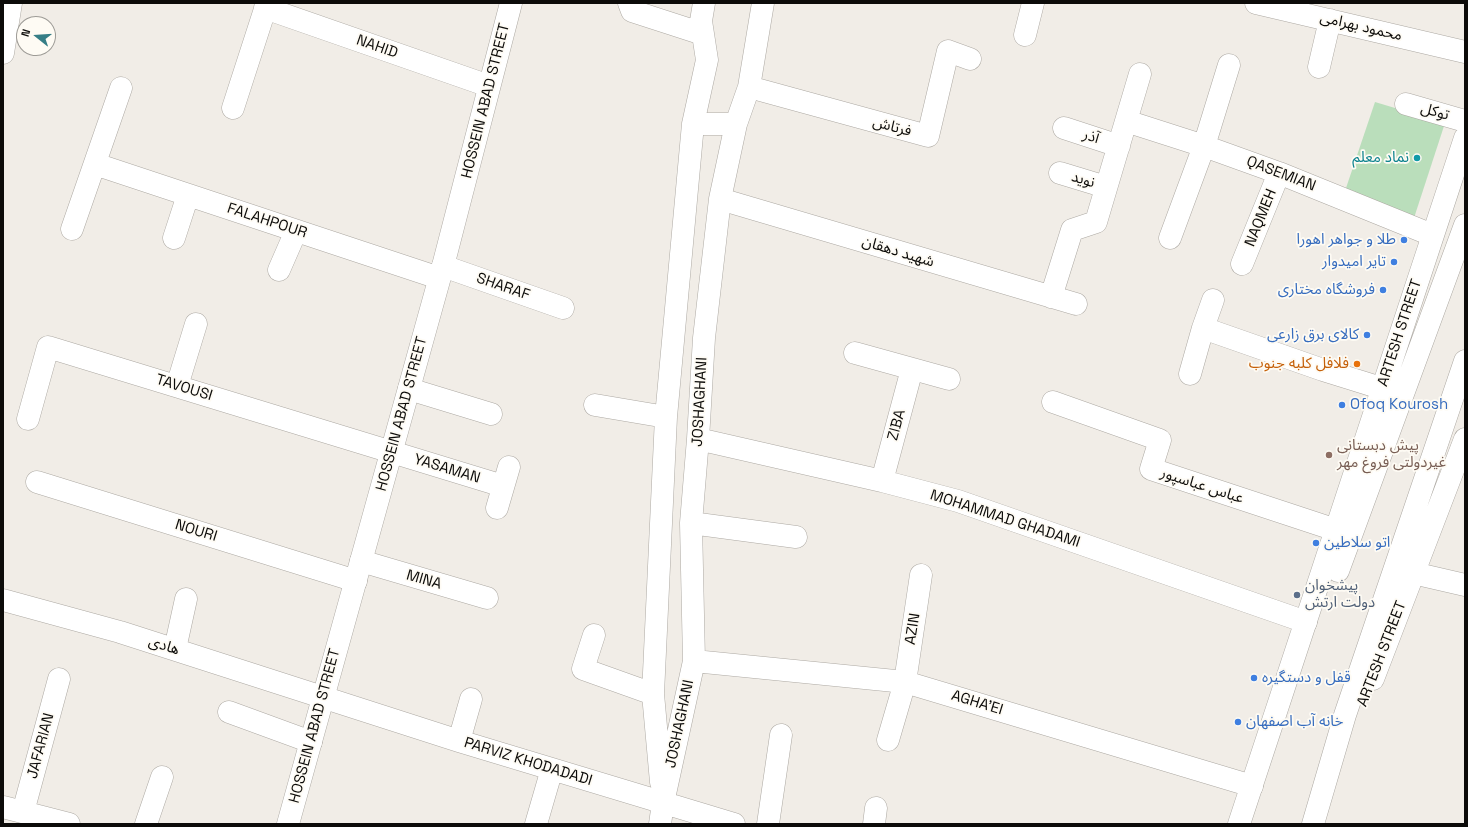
<!DOCTYPE html>
<meta charset="utf-8">
<style>
body{margin:0}
#map{position:relative;width:1468px;height:827px;overflow:hidden;background:#f1ede7;font-family:"Space Grotesk",sans-serif}
canvas{display:block}
.frame{position:absolute;inset:0;border:4px solid #0c0b09;pointer-events:none}
.north{position:absolute;left:16px;top:16px;width:40px;height:40px;box-sizing:border-box;background:#fefbf4;border:1px solid #9d9b96;border-radius:50%;rotate:287deg;font-size:11px;font-weight:700;line-height:16px;text-align:center;color:#0c0b09}
.north::after{content:'';display:block;margin:auto;width:14px;height:18px;background:#367e86;clip-path:polygon(50% 0,100% 100%,50% 72%,0 100%)}
</style>
<div id="map">
<canvas width="1468" height="827"></canvas>
<div class="frame"></div>
<div class="north">N</div>
</div>
<script>
const ctx = document.querySelector('canvas').getContext('2d');
ctx.lineJoin = 'round';
function paint(path, color) { ctx.fillStyle = color; ctx.fill(path, 'evenodd'); }
function stroke(path, color, width, dash) { ctx.strokeStyle = color; ctx.lineWidth = width; ctx.lineCap = dash ? 'butt' : 'round'; ctx.setLineDash(dash || []); ctx.stroke(path); }
function write(font, color, halo, rows, align = 'center') {
  ctx.font = font + ' "Space Grotesk","Noto Sans Arabic",sans-serif'; ctx.lineWidth = 3.5; ctx.setLineDash([]); ctx.textBaseline = 'middle'; ctx.strokeStyle = halo; ctx.fillStyle = color; for (const [text, x, y, turn = 0] of rows) {
    ctx.save(); ctx.translate(x, y); ctx.rotate((+turn || 0) * Math.PI / 180); ctx.textAlign = isNaN(turn) ? turn : align; if (halo) ctx.strokeText(text, 0, 0); ctx.fillText(text, 0, 0); ctx.restore();
  }
}
paint(new Path2D(`
 M 1375,102 L 1445,123 L 1413,221 L 1344,194 Z`), '#badebb');
const minor = new Path2D(`
 M 629,3 L 632,11 L 703,34
 M 1256,3 L 1465,52
 M 265,8 L 489,86
 M 1025,35 L 1033,3
 M 3,53 L 11,3
 M 1319,67 L 1330,20
 M 749,87 L 928,136 L 948,51 L 970,59
 M 1406,104 L 1465,121
 M 233,108 L 267,3
 M 1126,121 L 1204,146 L 1279,173 L 1432,235
 M 693,124 L 736,124
 M 1064,128 L 1119,146
 M 95,164 L 439,278
 M 1060,173 L 1106,187
 M 720,199 L 1076,304
 M 72,229 L 121,88
 M 174,238 L 188,195
 M 1170,238 L 1204,146 L 1229,65
 M 1242,264 L 1279,173
 M 443,266 L 563,308
 M 279,270 L 296,231
 M 1051,297 L 1072,230 L 1096,222 L 1140,74
 M 1203,328 L 1323,370 L 1381,388
 M 855,353 L 949,379
 M 1190,374 L 1203,328 L 1213,300
 M 177,386 L 196,324
 M 409,389 L 491,414
 M 1053,402 L 1160,440 L 1151,469 L 1336,530
 M 595,405 L 666,417
 M 28,419 L 48,347 L 503,486
 M 698,439 L 882,481 L 958,501 L 1306,622
 M 882,481 L 912,369
 M 37,482 L 356,581
 M 497,508 L 509,467
 M 691,523 L 796,537
 M 361,561 L 487,598
 M 1413,573 L 1465,585
 M 3,600 L 120,632 L 459,741 L 734,824
 M 594,635 L 583,669 L 653,694
 M 175,649 L 186,599
 M 694,661 L 905,682 L 1252,786
 M 229,712 L 311,742
 M 888,740 L 905,682 L 921,575
 M 459,741 L 471,699
 M 661,782 L 653,694 L 666,417 L 693,124 L 707,60 L 701,21 L 704,3
 M 3,807 L 69,824
 M 23,812 L 59,679
 M 146,824 L 162,777
 M 536,824 L 552,769
 M 660,824 L 663,803 L 694,661 L 691,523 L 698,439 L 704,338 L 720,199 L 736,124 L 749,87 L 763,3
 M 768,824 L 781,735
 M 874,824 L 876,808`);
const major = new Path2D(`
 M 1338,571 L 1465,225
 M 1373,679 L 1465,439
 M 288,824 L 443,266 L 511,3
 M 1239,824 C 1315,595 1389,366 1465,138
 M 1313,824 L 1345,715 L 1465,361`);
stroke(minor, '#ada9a3', 23);
stroke(major, '#ada9a3', 23);
stroke(minor, '#fff', 22);
stroke(major, '#fff', 22);
for (const [x, y, r, color] of [
 [1417,158,4,"#0f9aa8"],
 [1404,240,4,"#3f7fe0"],
 [1394,262,4,"#3f7fe0"],
 [1383,290,4,"#3f7fe0"],
 [1367,335,4,"#3f7fe0"],
 [1357,364,4,"#e8710a"],
 [1342,405,4,"#3f7fe0"],
 [1329,455,4,"#8d6e63"],
 [1316,543,4,"#3f7fe0"],
 [1297,595,4,"#5c6f8a"],
 [1254,678,4,"#3f7fe0"],
 [1238,722,4,"#3f7fe0"]
]) { const dot = new Path2D(); dot.arc(x, y, r, 0, 2 * Math.PI); ctx.fillStyle = color; ctx.fill(dot); stroke(dot, '#fefbf4', 1.5); }
write('15px', '#0c0b09', '#fefbf4', [
 ["محمود بهرامی",1361,27,13],
 ["NAHID",377,47,19],
 ["HOSSEIN ABAD STREET",486,101,-76],
 ["توکل",1435,112,16],
 ["فرتاش",892,127,15],
 ["آذر",1091,137,18],
 ["QASEMIAN",1281,174,21],
 ["نوید",1083,180,17],
 ["NAQMEH",1261,218,-68],
 ["FALAHPOUR",267,221,18],
 ["شهید دهقان",898,252,17],
 ["SHARAF",503,287,19],
 ["ARTESH STREET",1400,333,-72],
 ["TAVOUSI",184,388,17],
 ["JOSHAGHANI",700,402,-87],
 ["HOSSEIN ABAD STREET",402,414,-75],
 ["ZIBA",897,425,-75],
 ["YASAMAN",447,469,17],
 ["عباس عباسپور",1202,486,18],
 ["MOHAMMAD GHADAMI",1005,519,18],
 ["NOURI",196,531,17],
 ["MINA",424,580,16],
 ["AZIN",913,629,-81],
 ["هادی",164,646,18],
 ["ARTESH STREET",1382,654,-69],
 ["AGHA'EI",977,703,17],
 ["JOSHAGHANI",680,724,-78],
 ["HOSSEIN ABAD STREET",315,726,-75],
 ["JAFARIAN",41,746,-75],
 ["PARVIZ KHODADADI",528,762,17]
]);
write('15px', '#0d838f', '#fefbf4', [
 ["نماد معلم",1409,158]
], 'right');
write('15px', '#366cbe', '#fefbf4', [
 ["طلا و جواهر اهورا",1396,240],
 ["تایر امیدوار",1386,262],
 ["فروشگاه مختاری",1375,290],
 ["کالای برق زارعی",1359,335],
 ["Ofoq Kourosh",1350,405,"left"],
 ["اتو سلاطین",1324,543,"left"],
 ["قفل و دستگیره",1262,678,"left"],
 ["خانه آب اصفهان",1246,722,"left"]
], 'right');
write('15px', '#c56008', '#fefbf4', [
 ["فلافل کلبه جنوب",1349,364]
], 'right');
write('15px', '#785e54', '#fefbf4', [
 ["پیش دبستانی",1337,446],
 ["غیردولتی فروغ مهر",1337,463]
], 'left');
write('15px', '#4e5e75', '#fefbf4', [
 ["پیشخوان",1305,586],
 ["دولت ارتش",1305,603]
], 'left');
</script>
